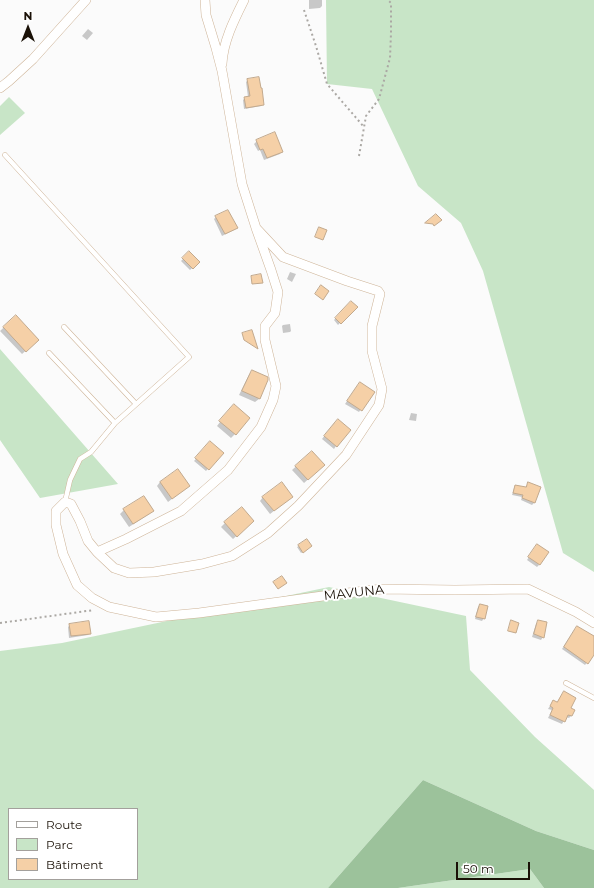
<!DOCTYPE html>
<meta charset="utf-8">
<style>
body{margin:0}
#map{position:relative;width:594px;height:888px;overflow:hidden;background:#fbfbfb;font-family:Montserrat,sans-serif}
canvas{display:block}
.legend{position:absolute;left:8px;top:808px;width:130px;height:72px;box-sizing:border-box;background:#fff;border:1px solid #a3a09c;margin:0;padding:5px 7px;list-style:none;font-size:12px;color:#1a1107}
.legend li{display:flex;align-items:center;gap:8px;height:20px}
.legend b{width:20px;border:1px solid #a3a09c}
.north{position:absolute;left:8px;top:8px;width:40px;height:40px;-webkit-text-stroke:3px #fff;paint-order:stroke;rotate:0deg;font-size:11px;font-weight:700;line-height:16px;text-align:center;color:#1a1107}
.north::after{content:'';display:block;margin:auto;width:14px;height:18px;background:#1a1107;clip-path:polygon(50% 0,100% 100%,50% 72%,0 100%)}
.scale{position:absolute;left:456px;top:862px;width:74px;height:18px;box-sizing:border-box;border:2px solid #1a1107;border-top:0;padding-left:5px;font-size:12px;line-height:14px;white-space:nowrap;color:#1a1107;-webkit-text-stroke:3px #fff;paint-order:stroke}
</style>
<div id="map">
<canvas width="594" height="888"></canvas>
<ul class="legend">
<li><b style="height:5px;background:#fff"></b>Route</li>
<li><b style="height:11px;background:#c8e5c7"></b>Parc</li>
<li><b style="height:11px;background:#f5d0a7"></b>Bâtiment</li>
</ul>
<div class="north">N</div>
<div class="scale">50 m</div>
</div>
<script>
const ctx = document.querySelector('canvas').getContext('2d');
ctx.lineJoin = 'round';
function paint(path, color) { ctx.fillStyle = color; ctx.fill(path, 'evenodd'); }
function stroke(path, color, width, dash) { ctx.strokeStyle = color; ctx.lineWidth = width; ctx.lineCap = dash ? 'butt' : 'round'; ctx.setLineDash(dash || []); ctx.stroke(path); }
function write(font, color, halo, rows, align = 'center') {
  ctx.font = font + ' Montserrat,sans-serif'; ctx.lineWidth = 4; ctx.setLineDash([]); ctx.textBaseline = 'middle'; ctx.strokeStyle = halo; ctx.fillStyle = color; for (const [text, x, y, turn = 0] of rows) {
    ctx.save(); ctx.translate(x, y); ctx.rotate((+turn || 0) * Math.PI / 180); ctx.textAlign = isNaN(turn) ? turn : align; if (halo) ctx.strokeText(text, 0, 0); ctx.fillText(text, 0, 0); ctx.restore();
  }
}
paint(new Path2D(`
 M 326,0 L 594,0 L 594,572 L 563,553 L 483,271 L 461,223 L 418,186 L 372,89 L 327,84 Z
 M 9,97 L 25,113 L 0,135 L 0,106 Z
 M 0,349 L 118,484 L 40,498 L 0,440 Z
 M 329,587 L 466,616 L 470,670 L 535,737 L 594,790 L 594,850 L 536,831 L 423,780 L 328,888 L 0,888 L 0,651 L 62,643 ZM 9,809 L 137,809 L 137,879 L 9,879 Z
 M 530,869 L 544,888 L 398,888 Z`), '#c8e5c7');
paint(new Path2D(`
 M 423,780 L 536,831 L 594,850 L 594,888 L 544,888 L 530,869 L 398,888 L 328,888 Z`), '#9cc29b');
paint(new Path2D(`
 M 309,0 L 322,0 L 322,6 L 320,8 L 309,9 Z
 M 88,29 L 93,33 L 87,40 L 82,36 Z
 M 248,80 L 263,104 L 261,106 L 244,109 L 243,100 L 245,98 L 248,97 L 246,82 Z
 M 257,141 L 282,151 L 280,154 L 264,160 L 260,150 L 258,151 L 254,144 Z
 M 216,217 L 236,228 L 234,230 L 222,236 L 214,219 Z
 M 189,253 L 199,262 L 190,270 L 181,261 Z
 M 290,272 L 296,274 L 292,282 L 287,279 Z
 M 351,302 L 356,307 L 338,325 L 334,320 Z
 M 16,316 L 38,340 L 22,354 L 0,331 Z
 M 290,324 L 291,331 L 290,332 L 283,333 L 282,326 L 283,325 Z
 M 252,371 L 267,380 L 259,399 L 255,402 L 239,395 L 249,375 Z
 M 358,385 L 373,392 L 359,412 L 345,404 Z
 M 230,409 L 235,434 L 231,438 L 217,426 Z
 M 411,413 L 417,414 L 416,421 L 409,420 Z
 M 335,422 L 336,446 L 334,449 L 322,439 Z
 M 210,443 L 222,453 L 206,471 L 194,461 Z
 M 312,452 L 324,465 L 304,483 L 292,470 Z
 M 178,470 L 185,489 L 168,502 L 157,486 L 160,482 Z
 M 528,483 L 534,503 L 532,505 L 521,500 L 522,497 L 512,495 L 514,488 L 516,486 L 525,488 Z
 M 263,497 L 288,500 L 270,514 L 260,501 Z
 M 124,510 L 152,511 L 149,514 L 129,527 L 120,514 Z
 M 225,523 L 249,525 L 233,539 L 221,527 Z
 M 307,541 L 310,547 L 301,553 L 297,547 Z
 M 535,548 L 539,565 L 537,567 L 527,560 Z
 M 480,605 L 484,618 L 482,621 L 475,619 L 478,607 Z
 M 539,621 L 543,637 L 541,640 L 532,637 L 536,624 Z
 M 70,625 L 90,633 L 88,635 L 69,638 L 68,627 Z
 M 575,629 L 594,636 L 594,654 L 585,665 L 562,649 Z
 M 564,692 L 570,709 L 574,710 L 571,716 L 569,718 L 566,717 L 562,724 L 548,718 L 552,710 L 548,709 L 553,701 L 557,703 Z`), '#0003');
const building = new Path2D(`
 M 259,77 L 261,88 L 262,88 L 264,105 L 246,108 L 244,97 L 250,96 L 247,79 Z
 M 275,132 L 283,152 L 267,158 L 263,149 L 260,150 L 256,140 Z
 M 228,210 L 238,228 L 225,234 L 215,216 Z
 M 436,214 L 442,220 L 434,226 L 433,224 L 425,223 Z
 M 319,227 L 327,230 L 323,240 L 315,237 Z
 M 189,251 L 200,262 L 193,269 L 182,258 Z
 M 261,274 L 263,283 L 252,284 L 251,276 Z
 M 321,285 L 329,291 L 323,300 L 315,294 Z
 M 351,301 L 358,307 L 341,324 L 335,318 Z
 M 16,315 L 39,340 L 26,352 L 3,327 Z
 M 252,330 L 258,349 L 244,340 L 242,333 Z
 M 252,370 L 268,377 L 268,380 L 260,399 L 242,391 Z
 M 360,382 L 375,392 L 362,411 L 347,401 Z
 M 234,404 L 250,418 L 236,435 L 219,421 Z
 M 338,419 L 351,430 L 337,447 L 324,436 Z
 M 210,441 L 224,453 L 209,470 L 195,458 Z
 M 312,451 L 325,465 L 308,480 L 295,466 Z
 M 178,469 L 190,486 L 172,499 L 160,482 Z
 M 282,482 L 293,497 L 274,511 L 262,497 Z
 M 528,482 L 541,487 L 535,503 L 522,498 L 523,495 L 513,493 L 515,485 L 526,487 Z
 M 144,496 L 154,511 L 133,524 L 123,509 Z
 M 242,507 L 254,521 L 237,537 L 224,522 Z
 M 307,539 L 312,546 L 303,553 L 298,545 Z
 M 537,544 L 549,552 L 540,565 L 528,557 Z
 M 282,576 L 287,583 L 278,589 L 273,582 Z
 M 480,604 L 488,606 L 485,619 L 476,617 Z
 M 511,620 L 519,623 L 516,633 L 508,631 Z
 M 538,620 L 547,622 L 544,638 L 534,634 Z
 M 89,621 L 91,634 L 71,636 L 69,624 Z
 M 577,626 L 594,636 L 594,655 L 588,664 L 564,647 Z
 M 564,691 L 576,698 L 571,708 L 575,710 L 572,716 L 568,715 L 565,722 L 550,715 L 553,708 L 550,706 L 553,700 L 557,702 Z`);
paint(building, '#f5d0a7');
stroke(building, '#c2a98d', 1);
const lane = new Path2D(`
 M 5,155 L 189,357 L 115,423
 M 64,327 L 136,404
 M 49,353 L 115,423 L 91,452 L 80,459 L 70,480 L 65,502
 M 566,683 L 594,698`);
const street = new Path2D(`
 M 222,64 C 223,42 234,20 244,0
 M 0,88 L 9,81 L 33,59 L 86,0
 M 256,228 L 283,257 L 347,281 L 378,291 L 380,294 L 372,326 L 372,351 L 382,389 L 379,405 L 346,455 L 298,506 L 268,533 L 232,556 L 202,564 L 154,572 L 129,573 L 114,568 L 97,552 L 88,541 L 80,521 L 71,504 L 65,502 L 56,511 L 56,525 L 63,554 L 77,585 L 92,598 L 109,607 L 156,617 L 199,613 L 330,595 L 382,589 L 455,590 L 528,589 L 576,612 L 594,623
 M 97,552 L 126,539 L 181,511 L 228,470 L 261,427 L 273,400 L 276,386 L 265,340 L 265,326 L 275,313 L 278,292 L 271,270 L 256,228 L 242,184 L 222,71 L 216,48 L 206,15 L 205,0`);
stroke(lane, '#ceb498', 5.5);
stroke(street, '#ceb498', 10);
stroke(new Path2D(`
 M 304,10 L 316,46 L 327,84 L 364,127
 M 359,156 L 366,116 L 379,99 L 390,58 L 391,33 L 391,3 L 388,0
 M 0,623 L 94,610`), '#aba8a4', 2, [2, 3]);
stroke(lane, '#fff', 4.5);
stroke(street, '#fff', 9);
write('13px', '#1a1107', '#fff', [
 ["MAVUNA",354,593,-6]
]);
</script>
